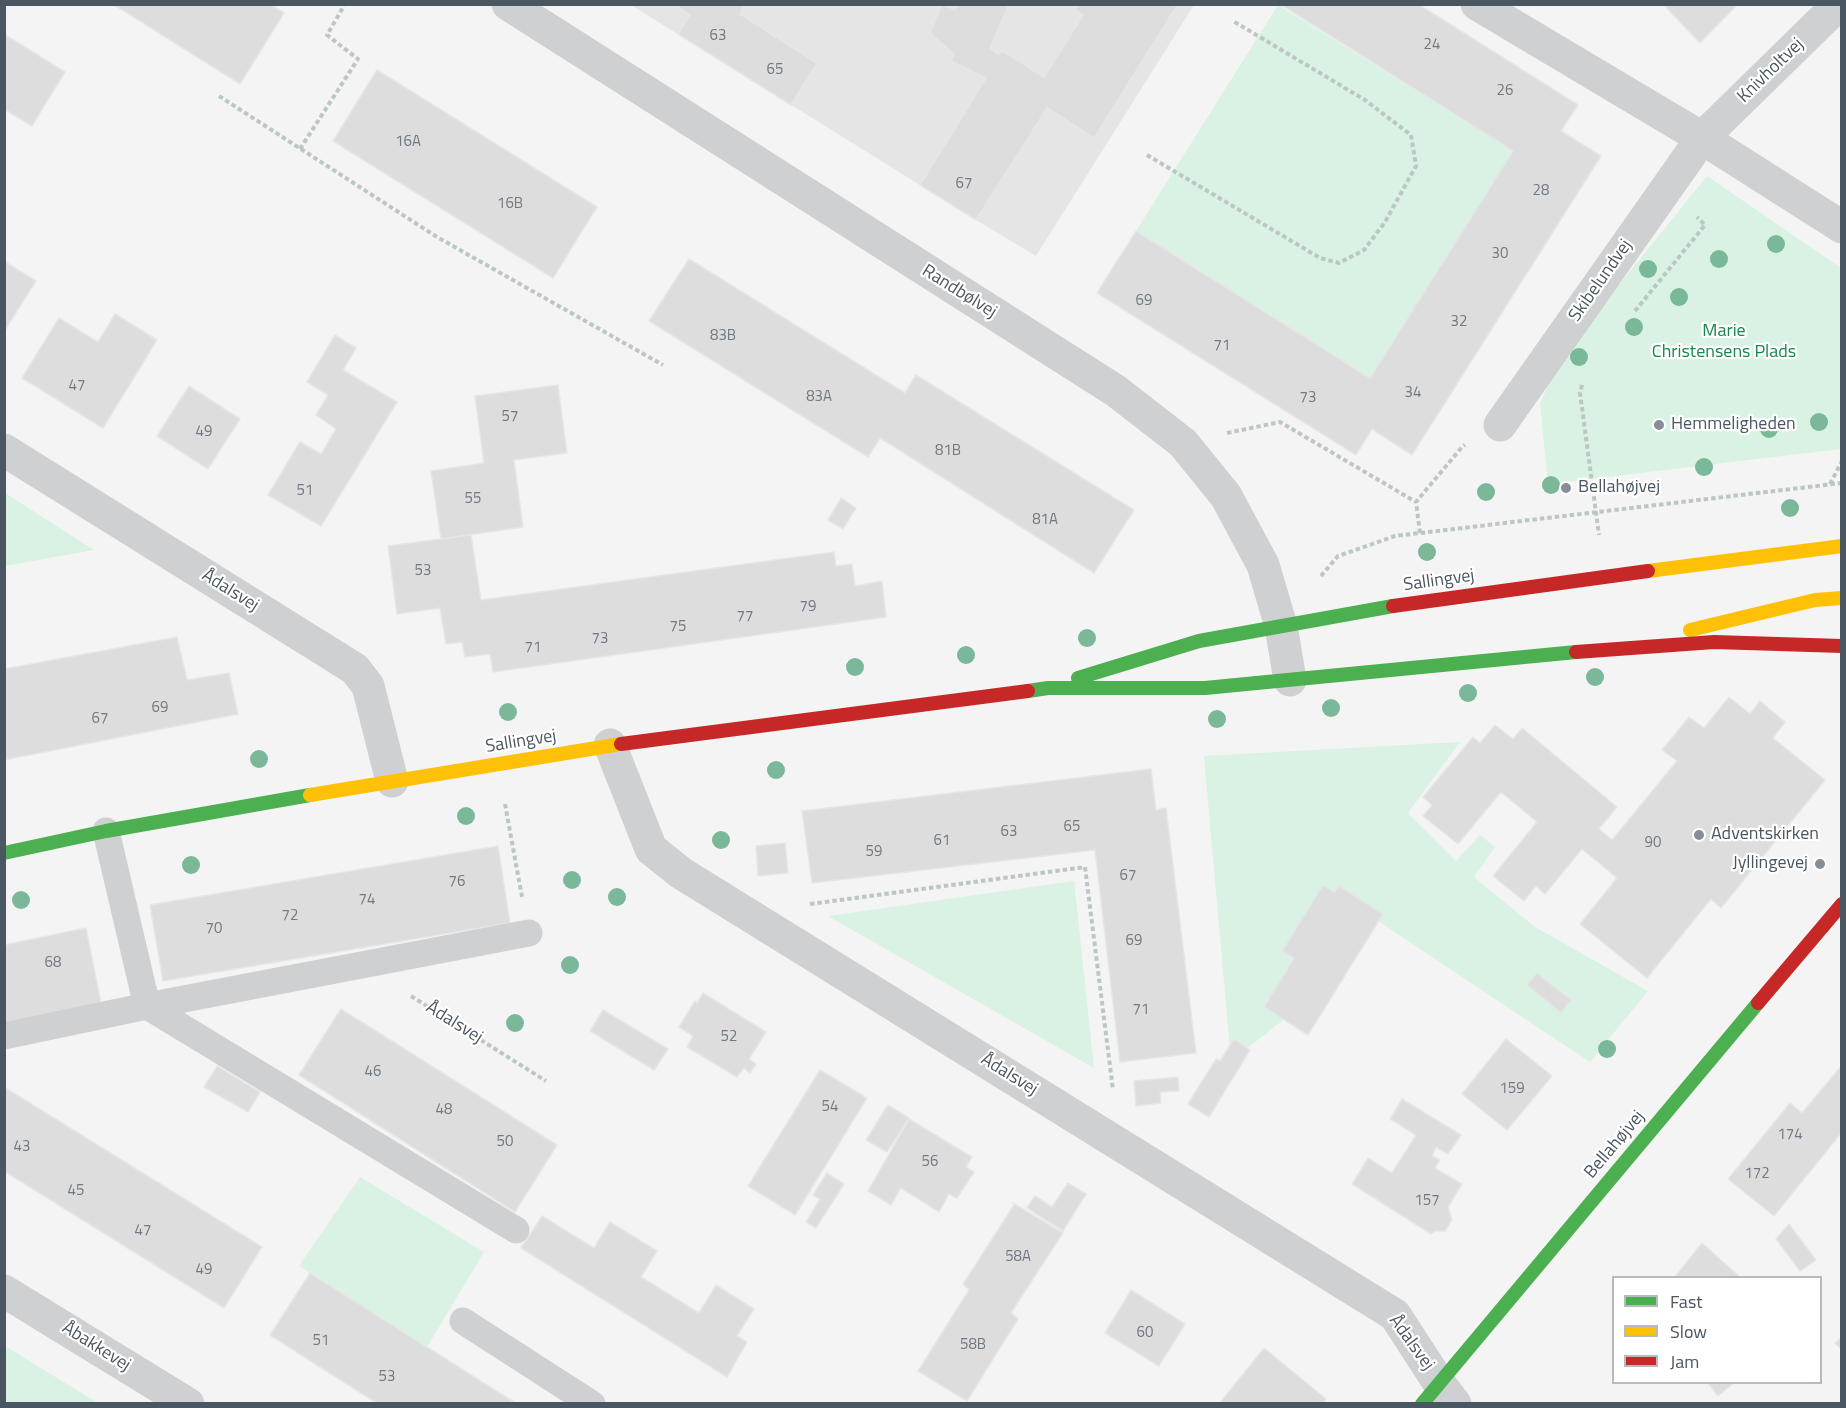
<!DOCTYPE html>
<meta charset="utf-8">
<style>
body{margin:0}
#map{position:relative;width:1846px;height:1408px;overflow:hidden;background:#f4f4f4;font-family:"Titillium Web",sans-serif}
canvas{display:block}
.frame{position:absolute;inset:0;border:6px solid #4a5661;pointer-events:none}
.legend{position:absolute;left:1612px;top:1276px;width:210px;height:108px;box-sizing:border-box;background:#fff;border:2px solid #b7bbc0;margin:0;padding:8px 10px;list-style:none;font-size:18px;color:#4a5661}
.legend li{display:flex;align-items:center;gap:12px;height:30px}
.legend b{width:30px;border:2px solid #b7bbc0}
</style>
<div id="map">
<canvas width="1846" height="1408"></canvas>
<div class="frame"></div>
<ul class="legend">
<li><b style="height:8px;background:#4caf50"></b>Fast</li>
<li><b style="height:8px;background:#ffc107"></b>Slow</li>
<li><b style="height:8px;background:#c62828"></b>Jam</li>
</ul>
</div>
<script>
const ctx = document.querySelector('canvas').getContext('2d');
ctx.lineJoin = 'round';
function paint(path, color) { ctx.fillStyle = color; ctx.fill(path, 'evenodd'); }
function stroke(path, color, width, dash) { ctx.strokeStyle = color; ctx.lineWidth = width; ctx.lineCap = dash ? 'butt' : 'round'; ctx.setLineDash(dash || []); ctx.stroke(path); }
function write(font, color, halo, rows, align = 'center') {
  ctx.font = font + ' "Titillium Web",sans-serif'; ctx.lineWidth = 4.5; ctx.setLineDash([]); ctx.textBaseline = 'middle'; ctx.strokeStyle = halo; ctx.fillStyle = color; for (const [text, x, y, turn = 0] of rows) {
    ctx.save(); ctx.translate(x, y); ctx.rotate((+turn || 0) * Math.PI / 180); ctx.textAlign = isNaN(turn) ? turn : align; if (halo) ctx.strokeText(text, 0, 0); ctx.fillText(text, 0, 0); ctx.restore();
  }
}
paint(new Path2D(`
 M 631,5 L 1194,5 L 1036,256 L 976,220 Z`), '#e6e5e6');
paint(new Path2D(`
 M 1278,5 L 1513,151 L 1370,378 L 1136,231 Z
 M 1707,176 L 1841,268 L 1841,449 L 1548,484 L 1540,404 L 1559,359 Z
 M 4,493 L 5,493 L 94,550 L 5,566 Z
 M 1460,742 L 1408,813 L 1456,861 L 1480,835 L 1495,847 L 1474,877 L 1535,927 L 1648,991 L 1590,1062 L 1354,905 L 1297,1009 L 1231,1061 L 1204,756 Z
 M 1074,881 L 1094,1068 L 828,916 Z
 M 360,1177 L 484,1252 L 427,1347 L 299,1266 Z
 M 4,1346 L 5,1346 L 98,1403 L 5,1403 Z`), '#d9f2e3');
const building = new Path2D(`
 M 113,4 L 270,4 L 284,13 L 240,84 Z
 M 674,4 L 745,4 L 740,14 L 817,63 L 791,105 L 678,34 L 690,15 Z
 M 942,4 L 955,10 L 959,4 L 1009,4 L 990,48 L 998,54 L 1003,51 L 1044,77 L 1083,15 L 1075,10 L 1079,4 L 1178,4 L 1094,138 L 1047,108 L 976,220 L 920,185 L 986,78 L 951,61 L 954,54 L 930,33 Z
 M 1280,4 L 1418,4 L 1578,105 L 1561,131 L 1601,156 L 1412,455 L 1372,429 L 1356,455 L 1097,293 L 1136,231 L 1370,378 L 1513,151 Z
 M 1663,4 L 1738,4 L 1700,43 Z
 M 4,34 L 65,72 L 32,126 L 4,109 Z
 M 377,70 L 597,207 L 553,278 L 333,141 Z
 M 689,259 L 905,393 L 916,375 L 1134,510 L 1094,573 L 880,438 L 868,457 L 649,321 Z
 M 4,261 L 36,281 L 4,332 Z
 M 115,314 L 157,340 L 103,428 L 22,378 L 59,318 L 98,342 Z
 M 335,335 L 356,348 L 343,370 L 397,402 L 321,526 L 268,495 L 300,442 L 321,454 L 336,429 L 316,415 L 328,395 L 307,382 Z
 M 558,385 L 567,453 L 514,460 L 523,527 L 441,539 L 431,471 L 484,463 L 475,396 Z
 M 189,386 L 240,419 L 208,469 L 157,436 Z
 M 841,498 L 856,508 L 843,529 L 828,520 Z
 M 471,535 L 481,600 L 834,552 L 836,566 L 852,564 L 855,586 L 882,581 L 886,617 L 493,672 L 490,654 L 465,657 L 462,642 L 446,644 L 440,608 L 397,614 L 388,546 Z
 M 177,637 L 187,680 L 229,673 L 238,714 L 4,760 L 4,669 Z
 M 1729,697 L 1750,714 L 1760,701 L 1785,722 L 1773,738 L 1825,780 L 1721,908 L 1711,899 L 1647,978 L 1580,924 L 1617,878 L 1582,849 L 1545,894 L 1536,886 L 1524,901 L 1493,876 L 1537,822 L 1501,792 L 1458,844 L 1423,816 L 1432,805 L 1423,797 L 1473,737 L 1480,743 L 1495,725 L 1513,739 L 1522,728 L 1617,807 L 1599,829 L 1612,840 L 1677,761 L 1662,750 L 1689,717 L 1704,728 Z
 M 1151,769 L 1156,810 L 1166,808 L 1196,1053 L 1120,1062 L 1095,850 L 812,883 L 802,811 Z
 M 785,843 L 788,873 L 758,876 L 756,846 Z
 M 498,846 L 510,923 L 163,981 L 150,905 Z
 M 1323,885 L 1334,892 L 1339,886 L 1383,914 L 1308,1035 L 1264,1007 L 1294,958 L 1282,951 Z
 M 86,928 L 101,1003 L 4,1023 L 4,945 Z
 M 1537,973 L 1571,1000 L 1561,1013 L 1527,985 Z
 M 703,993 L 766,1032 L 749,1059 L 756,1064 L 750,1073 L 744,1068 L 737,1077 L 687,1047 L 693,1036 L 679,1027 L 695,1001 L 697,1003 Z
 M 341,1009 L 557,1145 L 515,1212 L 299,1075 Z
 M 603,1010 L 668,1049 L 654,1070 L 590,1031 Z
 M 1234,1039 L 1250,1050 L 1209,1117 L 1188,1104 L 1216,1059 L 1220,1061 Z
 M 1506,1039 L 1552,1076 L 1507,1130 L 1462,1094 Z
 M 1842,1065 L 1842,1132 L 1774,1216 L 1728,1179 L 1790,1103 L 1802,1113 Z
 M 217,1066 L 260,1092 L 248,1112 L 204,1087 Z
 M 820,1070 L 867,1098 L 795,1215 L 748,1186 Z
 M 1178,1077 L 1179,1091 L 1160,1092 L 1161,1103 L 1136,1106 L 1134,1081 Z
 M 4,1087 L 262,1247 L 224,1308 L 4,1171 Z
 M 1402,1099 L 1461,1135 L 1448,1154 L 1436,1147 L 1432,1156 L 1440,1160 L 1435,1168 L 1462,1184 L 1448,1207 L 1452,1220 L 1445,1231 L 1435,1231 L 1431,1234 L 1352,1184 L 1368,1158 L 1392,1173 L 1416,1135 L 1390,1119 Z
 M 888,1105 L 909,1118 L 887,1152 L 866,1140 Z
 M 909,1119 L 972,1157 L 966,1167 L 974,1172 L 957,1198 L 949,1194 L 939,1212 L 901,1188 L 891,1205 L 868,1191 Z
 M 827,1173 L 844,1184 L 816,1228 L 806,1222 L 820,1199 L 813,1195 Z
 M 1068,1183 L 1086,1194 L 1063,1231 L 1027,1208 L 1035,1196 L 1052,1207 Z
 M 1013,1203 L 1063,1233 L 1011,1313 L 1018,1319 L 967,1401 L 918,1371 L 969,1290 L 963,1284 L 1014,1205 Z
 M 542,1216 L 594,1248 L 610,1222 L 657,1251 L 641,1277 L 699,1313 L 716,1285 L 754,1309 L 737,1336 L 747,1342 L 727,1377 L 521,1248 Z
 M 1789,1224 L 1816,1260 L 1800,1271 L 1776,1239 Z
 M 1702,1243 L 1741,1278 L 1674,1278 Z
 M 310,1273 L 427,1347 L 517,1404 L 378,1404 L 270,1335 Z
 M 1131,1290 L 1185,1324 L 1159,1366 L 1105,1333 Z
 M 1842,1337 L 1842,1350 L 1835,1343 Z
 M 1264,1348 L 1326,1399 L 1322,1404 L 1219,1404 Z
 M 1707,1382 L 1735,1382 L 1718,1396 Z`);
paint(building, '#ddddde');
stroke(building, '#e5e6e7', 1.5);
stroke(new Path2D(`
 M 219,96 L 437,237 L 663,365
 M 300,149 L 358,59 L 327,35 L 345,4
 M 1147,155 L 1320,258 L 1339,263 L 1364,250 L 1385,222 L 1416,166 L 1411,135 L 1365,100 L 1233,21
 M 1635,311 L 1705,225 L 1697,217
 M 1582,385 L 1580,393 L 1599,535
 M 1227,433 L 1280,422 L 1416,502
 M 1830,484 L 1842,461
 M 1420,533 L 1416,502 L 1462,447 L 1465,445
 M 1321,576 L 1338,556 L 1395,536 L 1842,483
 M 505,804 L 522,897
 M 810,904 L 1085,867 L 1113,1090
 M 411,996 L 546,1081`), '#bcc7c4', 4, [4.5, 3]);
stroke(new Path2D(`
 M 106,831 L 147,1006 L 516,1230
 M 4,1036 L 147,1006 L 529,933
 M 463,1321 L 592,1404`), '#ced0d2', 27);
stroke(new Path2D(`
 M 508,4 L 1116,391 L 1183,443 L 1226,496 L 1263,565 L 1281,626 L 1290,680
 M 1477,4 L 1702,138 L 1842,227
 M 1500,425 L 1702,138 L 1839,4
 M 4,450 L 355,669 L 368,686 L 392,781
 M 610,745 L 651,849 L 681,873 L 1395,1315 L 1439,1383 L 1455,1404
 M 4,1291 L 188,1404`), '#ced0d2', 33);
stroke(new Path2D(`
 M 1078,678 L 1199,641 L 1393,606
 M 1028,691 L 1048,688 L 1205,688 L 1576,652
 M 4,853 L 106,831 L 310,795
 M 1422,1404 L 1758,1003`), '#4caf50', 14);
stroke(new Path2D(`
 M 1648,571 L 1842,546
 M 1690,630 L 1815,600 L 1842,598
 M 310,795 L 621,744`), '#ffc107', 14);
stroke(new Path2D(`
 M 1393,606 L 1648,571
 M 1576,652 L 1714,642 L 1842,646
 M 621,744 L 1028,691
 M 1758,1003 L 1842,904`), '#c62828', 14);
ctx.fillStyle = '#7ab899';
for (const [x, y] of [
 [1776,244],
 [1719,259],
 [1648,269],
 [1679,297],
 [1634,327],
 [1579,357],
 [1819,422],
 [1769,429],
 [1704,467],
 [1551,485],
 [1486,492],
 [1790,508],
 [1427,552],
 [1087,638],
 [966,655],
 [855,667],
 [1595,677],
 [1468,693],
 [1331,708],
 [508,712],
 [1217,719],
 [259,759],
 [776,770],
 [466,816],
 [721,840],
 [191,865],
 [572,880],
 [617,897],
 [21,900],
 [570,965],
 [515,1023],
 [1607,1049]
]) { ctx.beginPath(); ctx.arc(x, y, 9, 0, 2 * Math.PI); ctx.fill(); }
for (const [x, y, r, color] of [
 [1659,425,6,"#868d94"],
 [1566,488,6,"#868d94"],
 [1699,835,6,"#868d94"],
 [1820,864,6,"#868d94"]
]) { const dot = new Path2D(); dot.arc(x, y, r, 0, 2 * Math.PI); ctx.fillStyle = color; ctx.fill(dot); stroke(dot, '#fff', 2); }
write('15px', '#707881', null, [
 ["63",718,36],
 ["24",1432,45],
 ["65",775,70],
 ["26",1505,91],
 ["16A",408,142],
 ["67",964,184],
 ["28",1541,191],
 ["16B",510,204],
 ["30",1500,254],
 ["69",1144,301],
 ["32",1459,322],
 ["83B",723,336],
 ["71",1222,346],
 ["47",77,386],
 ["34",1413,393],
 ["83A",819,397],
 ["73",1308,398],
 ["57",510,417],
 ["49",204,432],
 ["81B",948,451],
 ["51",305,491],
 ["55",473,499],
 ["81A",1045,520],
 ["53",423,571],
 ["79",808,607],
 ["77",745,617],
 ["75",678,627],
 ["73",600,639],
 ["71",533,648],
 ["69",160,708],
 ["67",100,719],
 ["65",1072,827],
 ["63",1009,832],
 ["61",942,841],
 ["90",1653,843],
 ["59",874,852],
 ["67",1128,876],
 ["76",457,882],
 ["74",367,900],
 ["72",290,916],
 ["70",214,929],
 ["69",1134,941],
 ["68",53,963],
 ["71",1141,1010],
 ["52",729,1037],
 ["46",373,1072],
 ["159",1512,1089],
 ["54",830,1107],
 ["48",444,1110],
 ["174",1790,1135],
 ["50",505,1142],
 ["43",22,1147],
 ["56",930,1162],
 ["172",1757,1174],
 ["45",76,1191],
 ["157",1427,1201],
 ["47",143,1231],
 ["58A",1018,1257],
 ["49",204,1270],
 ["60",1145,1333],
 ["51",321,1341],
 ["58B",973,1345],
 ["53",387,1377]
]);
write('18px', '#4a5661', '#fff', [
 ["Knivholtvej",1771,71,-44],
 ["Skibelundvej",1601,281,-55],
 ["Randbølvej",959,292,32],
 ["Sallingvej",1439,581,-8],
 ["Ådalsvej",230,591,32],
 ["Sallingvej",521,742,-9],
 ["Ådalsvej",454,1023,32],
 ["Ådalsvej",1009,1075,32],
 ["Bellahøjvej",1615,1145,-50],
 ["Ådalsvej",1411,1343,54],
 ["Åbakkevej",96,1347,32]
]);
write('18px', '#17864f', '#fff', [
 ["Marie",1724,332],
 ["Christensens Plads",1724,353]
]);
write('18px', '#4a5661', '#fff', [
 ["Hemmeligheden",1671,425],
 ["Bellahøjvej",1578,488],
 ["Adventskirken",1711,835],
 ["Jyllingevej",1808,864,"right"]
], 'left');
</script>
